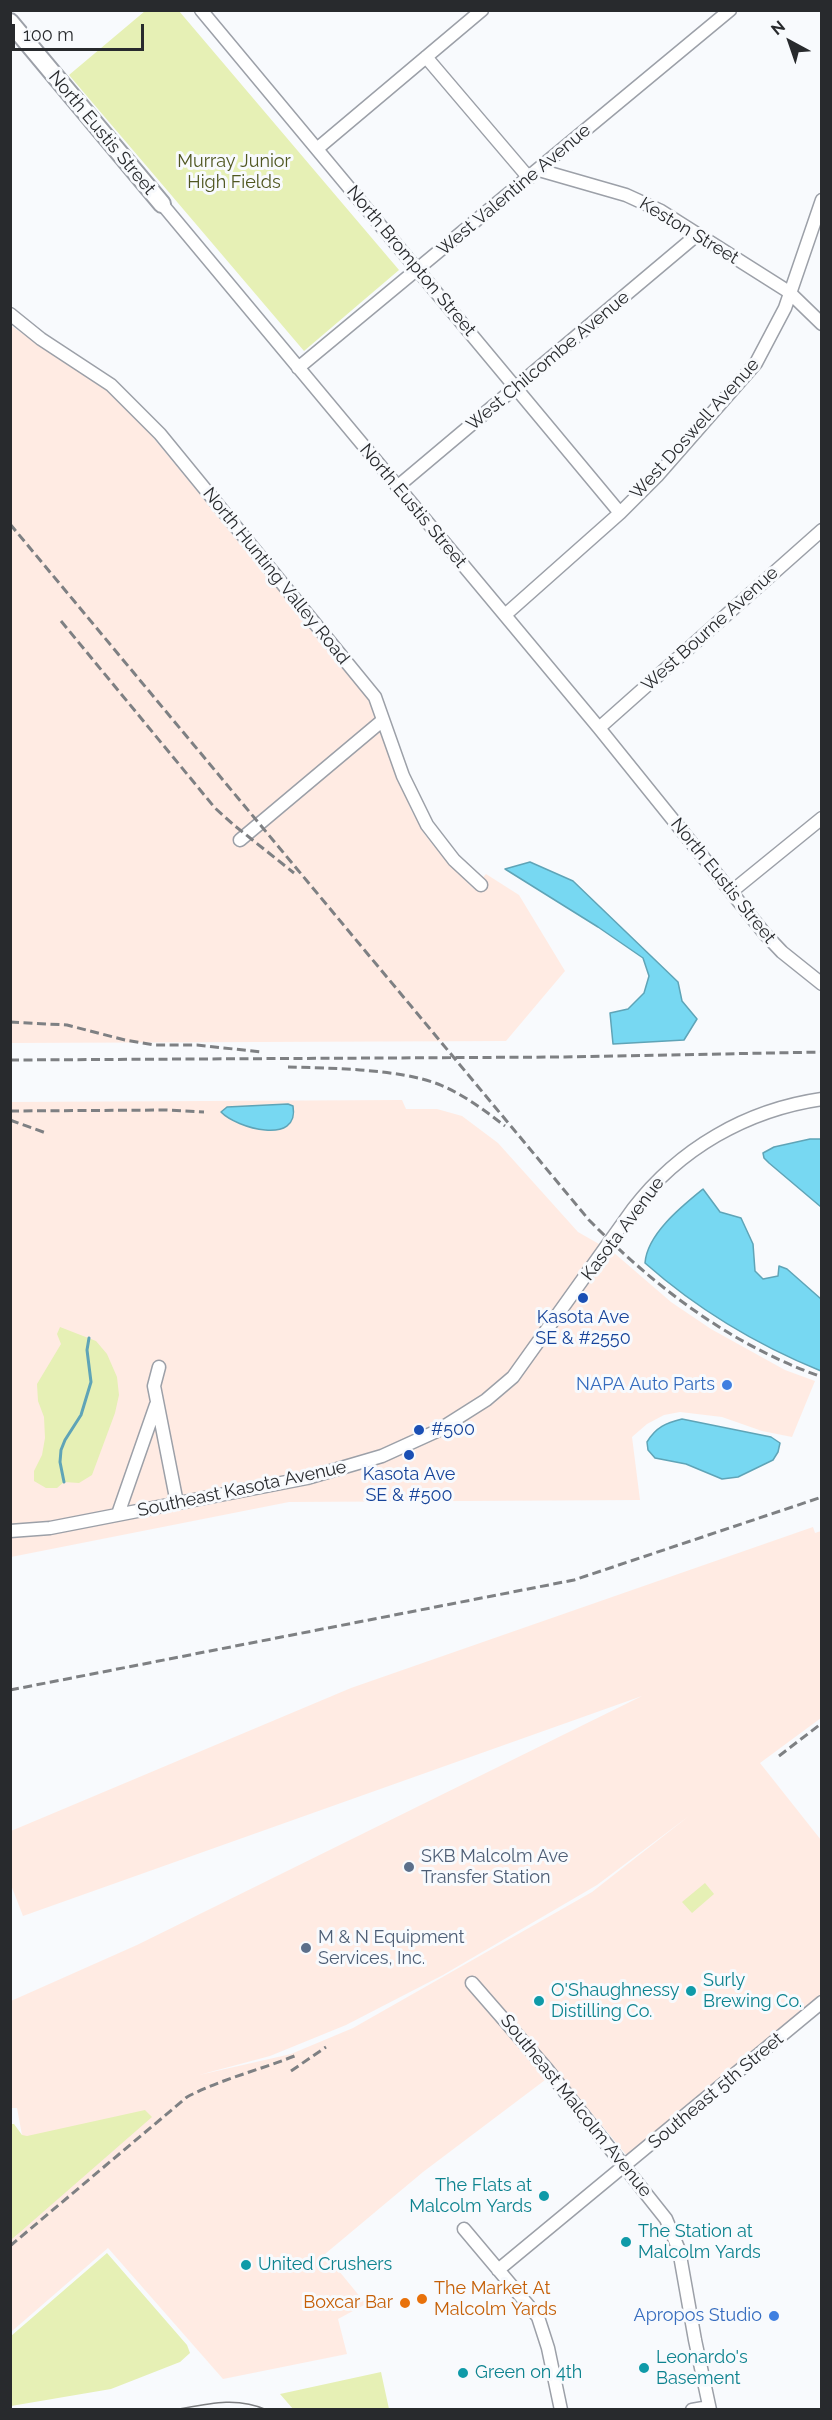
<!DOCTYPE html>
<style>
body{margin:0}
#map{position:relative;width:832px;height:2420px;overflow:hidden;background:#f8fafd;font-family:Raleway,sans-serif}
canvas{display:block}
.frame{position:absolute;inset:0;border:12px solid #282a2d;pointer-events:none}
.north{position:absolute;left:760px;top:12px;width:60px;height:60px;-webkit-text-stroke:4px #f8fafd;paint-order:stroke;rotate:320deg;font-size:16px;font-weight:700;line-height:24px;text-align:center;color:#282a2d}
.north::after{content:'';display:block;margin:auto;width:21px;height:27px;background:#282a2d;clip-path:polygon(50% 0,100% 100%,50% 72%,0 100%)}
.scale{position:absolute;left:12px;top:24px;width:132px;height:27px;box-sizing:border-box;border:3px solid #282a2d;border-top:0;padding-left:8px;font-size:18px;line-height:21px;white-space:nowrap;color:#282a2d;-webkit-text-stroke:4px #f8fafd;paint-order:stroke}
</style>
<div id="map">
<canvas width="832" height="2420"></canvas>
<div class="frame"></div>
<div class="north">N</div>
<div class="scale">100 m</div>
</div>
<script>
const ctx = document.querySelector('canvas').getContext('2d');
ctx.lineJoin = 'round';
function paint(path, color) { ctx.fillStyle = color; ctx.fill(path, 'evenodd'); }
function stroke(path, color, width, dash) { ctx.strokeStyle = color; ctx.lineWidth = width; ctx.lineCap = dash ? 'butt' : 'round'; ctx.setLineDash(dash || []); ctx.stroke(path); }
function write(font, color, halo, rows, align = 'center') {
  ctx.font = font + ' Raleway,sans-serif'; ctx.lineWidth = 6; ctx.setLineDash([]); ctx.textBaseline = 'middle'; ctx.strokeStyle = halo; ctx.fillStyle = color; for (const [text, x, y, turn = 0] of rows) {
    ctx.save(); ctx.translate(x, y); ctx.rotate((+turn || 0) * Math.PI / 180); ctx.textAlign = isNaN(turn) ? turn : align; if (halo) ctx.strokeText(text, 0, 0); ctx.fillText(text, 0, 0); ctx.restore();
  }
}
paint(new Path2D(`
 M 10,325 L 110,393 L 137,418 L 368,699 L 411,810 L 425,835 L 448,863 L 473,888 L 486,874 L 519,895 L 565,971 L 506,1041 L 11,1043 Z
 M 402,1100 L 406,1109 L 437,1109 L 462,1116 L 498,1143 L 578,1232 L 613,1252 L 671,1302 L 711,1329 L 785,1370 L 815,1381 L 792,1437 L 762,1431 L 722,1417 L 680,1412 L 664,1415 L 647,1424 L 632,1437 L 640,1500 L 289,1502 L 11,1557 L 11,1102 Z
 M 813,1527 L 815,1533 L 821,1531 L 821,1718 L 760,1763 L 821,1840 L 821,2002 L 628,2157 L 557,2071 L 423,2172 L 325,2254 L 366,2304 L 338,2319 L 347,2354 L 223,2379 L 108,2248 L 11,2332 L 11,2240 L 17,2235 L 22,2135 L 17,2108 L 11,2108 L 11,2001 L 137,1945 L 642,1696 L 23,1916 L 11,1885 L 11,1831 L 351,1688 ZM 689,1816 L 592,1892 L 353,2028 L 291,2054 L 199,2075 L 270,2056 L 346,2025 L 443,1975 L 597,1885 Z`), '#ffebe3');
paint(new Path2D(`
 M 145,11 L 179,11 L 399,270 L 304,351 L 69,75 Z
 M 60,1327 L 96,1341 L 107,1354 L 117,1377 L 119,1395 L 115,1413 L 92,1475 L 79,1483 L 64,1482 L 57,1488 L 46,1488 L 34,1481 L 34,1471 L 42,1455 L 45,1438 L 44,1417 L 38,1401 L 37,1384 L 61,1344 L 57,1334 Z
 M 705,1883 L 714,1894 L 692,1913 L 682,1902 Z
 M 145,2110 L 152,2117 L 11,2240 L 11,2124 L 14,2124 L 22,2135 L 27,2136 Z
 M 107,2253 L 187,2345 L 190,2353 L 180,2362 L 111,2389 L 11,2406 L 11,2336 Z
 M 381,2372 L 389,2409 L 293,2409 L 280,2394 Z`), '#e6f0b5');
const water = new Path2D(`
 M 530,862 L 573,881 L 678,982 L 682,1001 L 697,1019 L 684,1040 L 613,1044 L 610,1013 L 628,1009 L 644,993 L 649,976 L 643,958 L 598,927 L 505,869 Z
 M 288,1104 L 293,1106 C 300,1146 236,1128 221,1112 L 227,1107 Z
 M 810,1139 L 821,1139 L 821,1207 L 769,1163 L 764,1158 L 763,1153 L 774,1147 Z
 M 703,1189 L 720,1212 L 741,1218 L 753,1244 L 755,1271 L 763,1279 L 778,1276 L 779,1266 L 787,1269 L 821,1299 L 821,1371 C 757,1345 697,1309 645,1263 C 647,1234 682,1206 703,1189 Z
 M 682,1419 L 771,1437 L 780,1443 L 778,1452 L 773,1460 L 738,1477 L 722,1479 L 686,1464 L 655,1458 L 648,1450 L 647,1442 C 656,1427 666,1423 682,1419 Z`);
paint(water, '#77d8f2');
stroke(water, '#5fa4b7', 1.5);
stroke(new Path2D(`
 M 64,1482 L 60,1462 L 61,1450 L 65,1440 L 81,1415 L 91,1382 L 87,1350 L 89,1338`), '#5fa4b7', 3);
const minor = new Path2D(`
 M 201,10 L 620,513
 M 426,57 L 529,178
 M 318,148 L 482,10
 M 539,170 L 626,195 L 661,211 L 789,292 L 822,324
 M 162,204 L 599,728 L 765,934 L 782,952 L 822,984
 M 10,314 L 41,339 L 111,385 L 160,434 L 375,697 L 403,776 L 427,825 L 454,860 L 481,885
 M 298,368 L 730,10
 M 397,487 L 698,234
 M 505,615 L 620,513 L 657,476 L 756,363 L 785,308 L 822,200
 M 599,728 L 822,530
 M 240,840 L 383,720
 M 731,892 L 822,818
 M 159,1367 L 154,1386 L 177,1503
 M 118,1514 L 156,1405
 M 10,1531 L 50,1528 L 307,1478 L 382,1456 L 437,1431 L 486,1400 L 513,1377 L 633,1209 C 679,1149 746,1110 822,1099
 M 472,1983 L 546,2068 L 666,2219 L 679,2250 L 695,2340 L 710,2410
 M 464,2229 L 538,2317 L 548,2348 L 561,2410
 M 498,2270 L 822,2002
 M 692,2410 L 709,2407`);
const major = new Path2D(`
 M 10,22 L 162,204`);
stroke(minor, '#9ca0a8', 15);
stroke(major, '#9ca0a8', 20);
stroke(minor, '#fff', 12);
stroke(major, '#fff', 16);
stroke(new Path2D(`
 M 175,2410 C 207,2404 236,2396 267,2410`), '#7e8083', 1.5);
stroke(new Path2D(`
 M 10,524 L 589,1220 C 656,1288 731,1345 822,1377
 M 61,621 L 215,808 L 235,826 L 294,873
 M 10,1022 L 67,1025 L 125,1040 L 155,1045 L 197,1045 L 261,1052
 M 10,1060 L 565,1057 L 822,1052
 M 288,1067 C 331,1068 399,1069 438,1084 C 463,1094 484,1110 505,1126
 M 10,1111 L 167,1110 L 204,1112
 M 10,1120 L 46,1133
 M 10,1690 L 574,1580 L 822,1497
 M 779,1756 L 822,1723
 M 291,2071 L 326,2047
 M 10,2246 L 187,2097 C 221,2079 260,2070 297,2055`), '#7e8083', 3, [9, 4.5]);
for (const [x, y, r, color] of [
 [583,1298,6,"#1a4fb4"],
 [727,1385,6,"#3f7fe0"],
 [419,1430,6,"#1a4fb4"],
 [409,1455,6,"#1a4fb4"],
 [409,1867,6,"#5c6f8a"],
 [306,1948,6,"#5c6f8a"],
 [691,1991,6,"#0f9aa8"],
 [539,2001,6,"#0f9aa8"],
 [544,2196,6,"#0f9aa8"],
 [626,2242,6,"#0f9aa8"],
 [246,2265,6,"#0f9aa8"],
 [422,2299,6,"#e8710a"],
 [405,2303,6,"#e8710a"],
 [774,2316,6,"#3f7fe0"],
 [644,2368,6,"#0f9aa8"],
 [463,2373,6,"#0f9aa8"]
]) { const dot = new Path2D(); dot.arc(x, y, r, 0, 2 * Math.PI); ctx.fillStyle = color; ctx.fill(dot); stroke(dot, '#f8fafd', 2); }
write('18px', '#282a2d', '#f8fafd', [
 ["North Eustis Street",102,133,50],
 ["West Valentine Avenue",514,190,-40],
 ["Keston Street",689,231,31],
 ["North Brompton Street",411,261,50],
 ["West Chilcombe Avenue",548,361,-40],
 ["West Doswell Avenue",695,429,-48],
 ["North Eustis Street",413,506,50],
 ["North Hunting Valley Road",276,576,51],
 ["West Bourne Avenue",710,629,-42],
 ["North Eustis Street",723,881,51],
 ["Kasota Avenue",623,1229,-53],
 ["Southeast Kasota Avenue",242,1489,-12],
 ["Southeast 5th Street",716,2091,-40],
 ["Southeast Malcolm Avenue",576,2106,51]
]);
write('18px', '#4f5620', '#f8fafd', [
 ["Murray Junior",234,162],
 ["High Fields",234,183]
]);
write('18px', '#164399', '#f8fafd', [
 ["Kasota Ave",583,1318],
 ["SE & #2550",583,1339],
 ["#500",431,1430,"left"],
 ["Kasota Ave",409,1475],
 ["SE & #500",409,1496]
]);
write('18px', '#366cbe', '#f8fafd', [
 ["NAPA Auto Parts",715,1385],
 ["Apropos Studio",762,2316]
], 'right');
write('18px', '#4e5e75', '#f8fafd', [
 ["SKB Malcolm Ave",421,1857],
 ["Transfer Station",421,1878],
 ["M & N Equipment",318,1938],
 ["Services, Inc.",318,1959]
], 'left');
write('18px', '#0d838f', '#f8fafd', [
 ["Surly",703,1981],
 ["Brewing Co.",703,2002],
 ["O'Shaughnessy",551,1991],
 ["Distilling Co.",551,2012],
 ["The Flats at",532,2186,"right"],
 ["Malcolm Yards",532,2207,"right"],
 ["The Station at",638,2232],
 ["Malcolm Yards",638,2253],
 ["United Crushers",258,2265],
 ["Leonardo's",656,2358],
 ["Basement",656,2379],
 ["Green on 4th",475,2373]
], 'left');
write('18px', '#c56008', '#f8fafd', [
 ["The Market At",434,2289],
 ["Malcolm Yards",434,2310],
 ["Boxcar Bar",393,2303,"right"]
], 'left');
</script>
